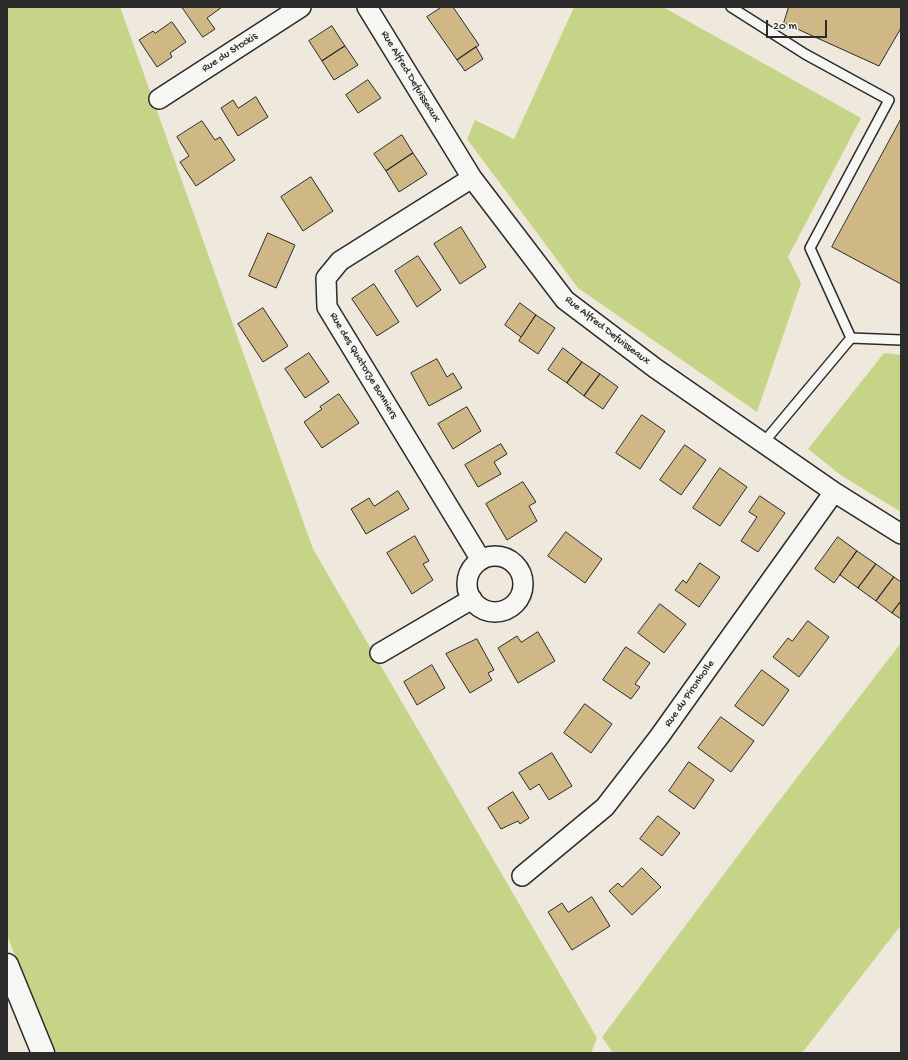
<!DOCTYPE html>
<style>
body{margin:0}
#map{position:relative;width:908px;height:1060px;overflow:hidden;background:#eee9dc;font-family:"Gochi Hand",sans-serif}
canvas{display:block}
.frame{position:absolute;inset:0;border:8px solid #2b2b2b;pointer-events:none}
.scale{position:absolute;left:766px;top:20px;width:61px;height:18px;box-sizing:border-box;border:2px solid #2b2b2b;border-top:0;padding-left:5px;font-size:12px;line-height:14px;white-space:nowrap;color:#2b2b2b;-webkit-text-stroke:3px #f6f6f2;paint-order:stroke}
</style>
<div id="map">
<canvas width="908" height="1060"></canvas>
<div class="frame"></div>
<div class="scale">20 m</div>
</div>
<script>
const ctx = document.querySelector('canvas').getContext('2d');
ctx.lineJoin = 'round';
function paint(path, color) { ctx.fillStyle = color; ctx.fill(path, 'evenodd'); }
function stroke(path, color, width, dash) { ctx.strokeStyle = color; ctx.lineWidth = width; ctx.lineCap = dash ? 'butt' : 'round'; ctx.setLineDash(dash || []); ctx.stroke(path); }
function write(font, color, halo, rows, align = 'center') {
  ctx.font = font + ' "Gochi Hand",sans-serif'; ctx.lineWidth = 3; ctx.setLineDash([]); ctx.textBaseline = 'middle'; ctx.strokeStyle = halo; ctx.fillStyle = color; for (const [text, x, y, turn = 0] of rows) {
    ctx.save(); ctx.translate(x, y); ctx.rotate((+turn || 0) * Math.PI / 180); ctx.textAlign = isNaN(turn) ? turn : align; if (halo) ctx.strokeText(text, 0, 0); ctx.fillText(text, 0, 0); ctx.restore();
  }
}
paint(new Path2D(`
 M 7,7 L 120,7 L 313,549 L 597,1038 L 591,1053 L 52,1053 L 7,935 Z
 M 574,7 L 663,7 L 861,118 L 788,257 L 801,283 L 757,412 L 578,288 L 467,139 L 475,120 L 514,139 Z
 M 884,353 L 901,355 L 901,512 L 842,476 L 808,449 Z
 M 901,643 L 901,925 L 802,1053 L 613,1053 L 602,1037 L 775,806 Z`), '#c6d488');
const building = new Path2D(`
 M 182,7 L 222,7 L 207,18 L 215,29 L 203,37 Z
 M 442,7 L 453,7 L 479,45 L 457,60 L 427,17 Z
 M 789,7 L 901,7 L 901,28 L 879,66 L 784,23 Z
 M 172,22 L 186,42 L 170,53 L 172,57 L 157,67 L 139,40 L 153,31 L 155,33 Z
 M 332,26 L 345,46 L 322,61 L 309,41 Z
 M 345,46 L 358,65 L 334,80 L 322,61 Z
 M 476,47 L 483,59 L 465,71 L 457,60 Z
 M 368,80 L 381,98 L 358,113 L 346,95 Z
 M 256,97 L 268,117 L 238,136 L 221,108 L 233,100 L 238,108 Z
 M 901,119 L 901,284 L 832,247 Z
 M 202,121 L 215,140 L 220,137 L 235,160 L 196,186 L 180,162 L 189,156 L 177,137 Z
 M 402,135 L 413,153 L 386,171 L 374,154 Z
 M 413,153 L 427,174 L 399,192 L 386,171 Z
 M 311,177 L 333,211 L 303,231 L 281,197 Z
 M 461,227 L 486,267 L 460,284 L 434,244 Z
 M 268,233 L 295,245 L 276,288 L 249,276 Z
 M 418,256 L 441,290 L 417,307 L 395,271 Z
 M 374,284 L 399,322 L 377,336 L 352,299 Z
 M 520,303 L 536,315 L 521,337 L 505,325 Z
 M 263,308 L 288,346 L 263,362 L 238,324 Z
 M 536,315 L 555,328 L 538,354 L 519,341 Z
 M 563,348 L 582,362 L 567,383 L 548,370 Z
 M 309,353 L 329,382 L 305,398 L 285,369 Z
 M 437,359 L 447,377 L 453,373 L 462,388 L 429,406 L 411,373 Z
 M 582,362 L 600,374 L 584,396 L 567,383 Z
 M 600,374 L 618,387 L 603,409 L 584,396 Z
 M 339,394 L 359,423 L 322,448 L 304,422 L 322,409 L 320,407 Z
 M 467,407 L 481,431 L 453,449 L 438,424 Z
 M 642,415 L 665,431 L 640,469 L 616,453 Z
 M 501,444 L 507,454 L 494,462 L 501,474 L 478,487 L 465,465 Z
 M 685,445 L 706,460 L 681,495 L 660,480 Z
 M 720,468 L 747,487 L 720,526 L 693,508 Z
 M 523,482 L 536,502 L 529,506 L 537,521 L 507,540 L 486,504 Z
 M 398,491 L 409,509 L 366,534 L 351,509 L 369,498 L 374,506 Z
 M 760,496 L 785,513 L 758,552 L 741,541 L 757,517 L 749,512 Z
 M 566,532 L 602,559 L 585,583 L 548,556 Z
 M 415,536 L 429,561 L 423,564 L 433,580 L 412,594 L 387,553 Z
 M 838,537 L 857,551 L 834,583 L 815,569 Z
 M 857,551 L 876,564 L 858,588 L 840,575 Z
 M 700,563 L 720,577 L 699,607 L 675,590 L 683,580 L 686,583 Z
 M 876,564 L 894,577 L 876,601 L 858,588 Z
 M 894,577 L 901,582 L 901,601 L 892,613 L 876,601 Z
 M 901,601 L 901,619 L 892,613 Z
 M 660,604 L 686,624 L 664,653 L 638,633 Z
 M 808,621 L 829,637 L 799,677 L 773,657 L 788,638 L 792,641 Z
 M 538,632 L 555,661 L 518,683 L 498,648 L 517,636 L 521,642 Z
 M 477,639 L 494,670 L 488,673 L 492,680 L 470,693 L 446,654 Z
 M 626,647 L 650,663 L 635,684 L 640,687 L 631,699 L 603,680 Z
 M 432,665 L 445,688 L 417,705 L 404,682 Z
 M 762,670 L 789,690 L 763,726 L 735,706 Z
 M 585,704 L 612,724 L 591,753 L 564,733 Z
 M 721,717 L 754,741 L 731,772 L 698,748 Z
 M 552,753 L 572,786 L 549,800 L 539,784 L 530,790 L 519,773 Z
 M 689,762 L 714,780 L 694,809 L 669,791 Z
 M 513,792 L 529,818 L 520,824 L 518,821 L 501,829 L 488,808 Z
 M 658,816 L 680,833 L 662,856 L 640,839 Z
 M 642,868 L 661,887 L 632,915 L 609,891 L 618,883 L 622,887 Z
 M 592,897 L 610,926 L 572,950 L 548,912 L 562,903 L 568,912 Z`);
paint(building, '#cfb786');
stroke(building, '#2b2b2b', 1);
const lane = new Path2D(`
 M 731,7 L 805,54 L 889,100 L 810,248 L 851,338 L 764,442
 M 851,338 L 901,340`);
const street = new Path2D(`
 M 367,7 L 472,178 L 565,300 L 655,368 L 834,492 L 901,534
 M 159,99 L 301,7
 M 472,178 L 340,261 L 326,278 L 327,307 L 481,560
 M467 584a28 28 0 1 1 56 0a28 28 0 1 1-56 0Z
 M 380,653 L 472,599
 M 522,876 L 605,807 L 659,737 L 834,492`);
const secondary = new Path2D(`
 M 7,965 L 43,1053`);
stroke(lane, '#2b2b2b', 12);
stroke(street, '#2b2b2b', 22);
stroke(secondary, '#2b2b2b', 25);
stroke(lane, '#f6f6f2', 9);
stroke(street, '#f6f6f2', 19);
stroke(secondary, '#f6f6f2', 22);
write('11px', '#2b2b2b', '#f6f6f2', [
 ["Rue du Stockis",230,53,-33],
 ["Rue Alfred Defuisseaux",410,77,59],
 ["Rue Alfred Defuisseaux",607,331,38],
 ["Rue des Quatorze Bonniers",363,366,59],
 ["Rue du Pironbolle",690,694,-55]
]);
</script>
